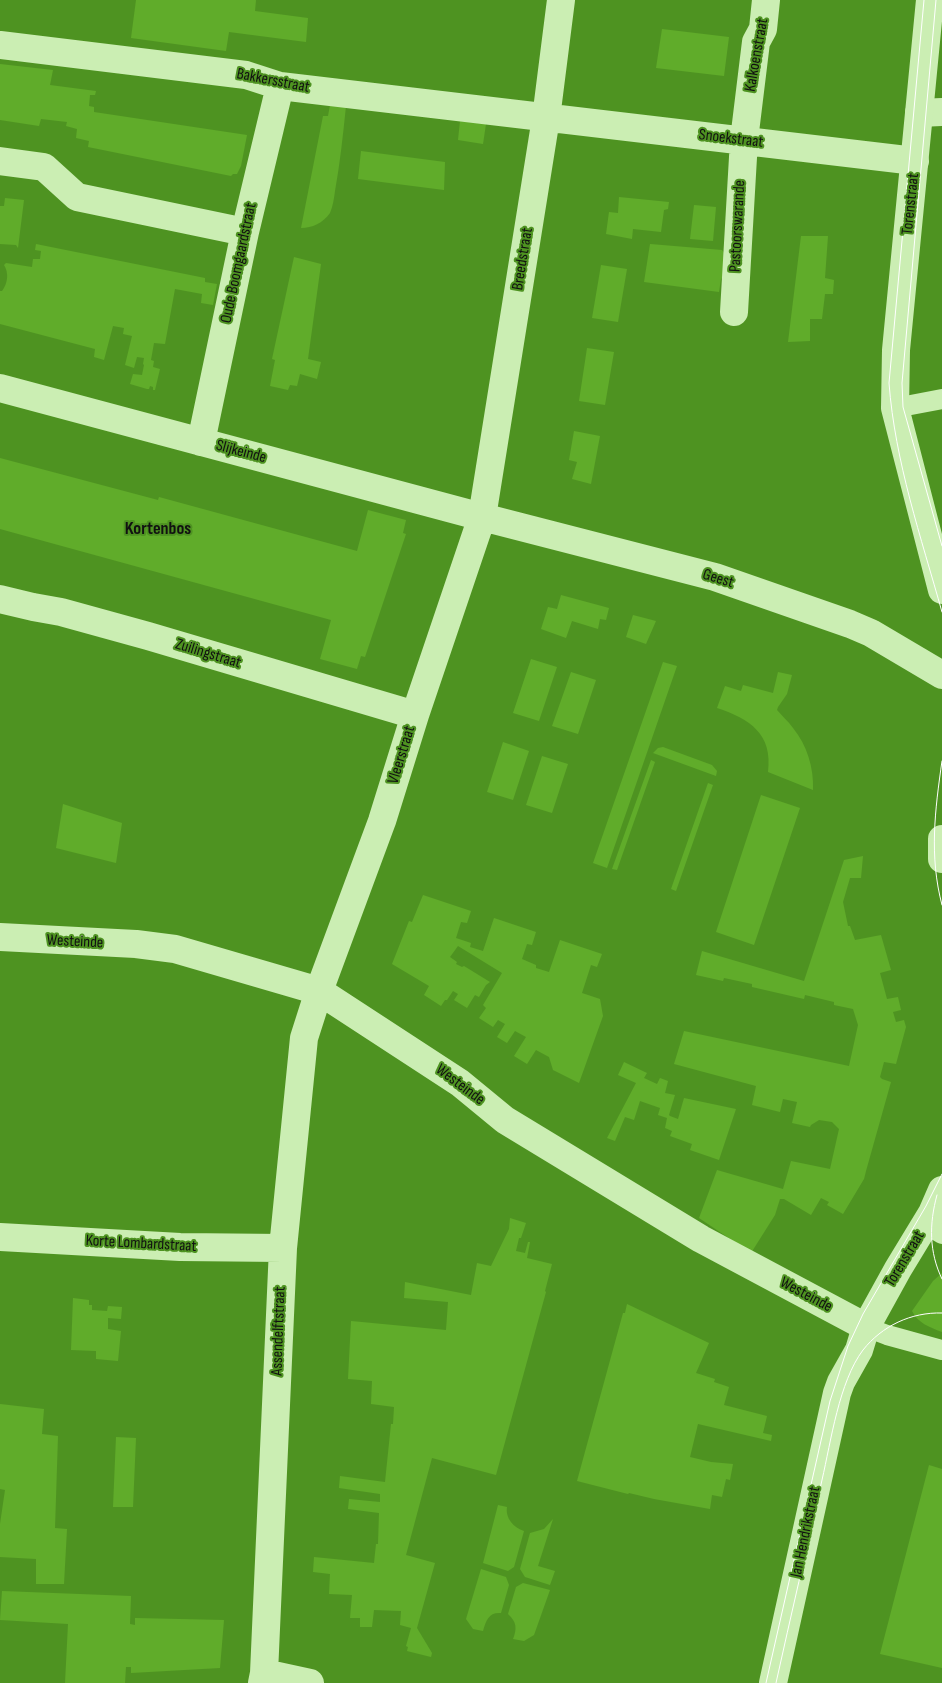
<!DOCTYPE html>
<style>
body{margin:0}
canvas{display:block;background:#4e9321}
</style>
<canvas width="942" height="1683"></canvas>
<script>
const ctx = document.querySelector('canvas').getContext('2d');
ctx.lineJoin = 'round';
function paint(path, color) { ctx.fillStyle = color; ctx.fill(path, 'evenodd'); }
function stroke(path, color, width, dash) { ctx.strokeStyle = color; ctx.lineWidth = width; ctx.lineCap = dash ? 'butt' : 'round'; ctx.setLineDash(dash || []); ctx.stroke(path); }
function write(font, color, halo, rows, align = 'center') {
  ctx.font = font + ' "Sofia Sans Condensed",sans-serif'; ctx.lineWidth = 4; ctx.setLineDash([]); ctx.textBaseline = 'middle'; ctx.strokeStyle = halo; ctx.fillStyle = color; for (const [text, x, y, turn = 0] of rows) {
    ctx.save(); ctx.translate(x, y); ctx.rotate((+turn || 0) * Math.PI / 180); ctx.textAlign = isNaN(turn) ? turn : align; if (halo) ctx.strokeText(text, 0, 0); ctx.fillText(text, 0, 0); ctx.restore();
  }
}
paint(new Path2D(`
 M 136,0 L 256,0 L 255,11 L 308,18 L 306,42 L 229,32 L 226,51 L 131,38 Z
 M 662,29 L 729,37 L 724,76 L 656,68 Z
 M 0,64 L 53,70 L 50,85 L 96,91 L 95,95 L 90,95 L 89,106 L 94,107 L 94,112 L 247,135 L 241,166 L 237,174 L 233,174 L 231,176 L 88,147 L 89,141 L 76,138 L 77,129 L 66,126 L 67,122 L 41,119 L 39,126 L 0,120 Z
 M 330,105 L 346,106 C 343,135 340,163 335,191 C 334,198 333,206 330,213 C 323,223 312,228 301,228 L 323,116 L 328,116 Z
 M 460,121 L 486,124 L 483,144 L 458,140 Z
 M 361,151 L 445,162 L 444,190 L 358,179 Z
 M 619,197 L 669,202 L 668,209 L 664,210 L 661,232 L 633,229 L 632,239 L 606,234 L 609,212 L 618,213 Z
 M 5,198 L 24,200 L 18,248 L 16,245 L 0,244 L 0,206 L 4,206 Z
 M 694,205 L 716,207 L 713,241 L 690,239 Z
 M 801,236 L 828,236 L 825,278 L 834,280 L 833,294 L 825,294 L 822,319 L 810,319 L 810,341 L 788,342 Z
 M 36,244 L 205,278 L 205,282 L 217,284 L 213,305 L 201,303 L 202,294 L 175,289 L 165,344 L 154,343 L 151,360 L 154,361 L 153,367 L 160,369 L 155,390 L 153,390 L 153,387 L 150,386 L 149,389 L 147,389 L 130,384 L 133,374 L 142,375 L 144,365 L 143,364 L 144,358 L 137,357 L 134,368 L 125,365 L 132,336 L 123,334 L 124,328 L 113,326 L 104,360 L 94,357 L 95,349 L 0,324 L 0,291 L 2,291 C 8,283 9,273 4,265 L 6,263 L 32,267 L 33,259 L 40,259 L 41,251 L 35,250 Z
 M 650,244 L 722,250 L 728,258 L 727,273 L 721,279 L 719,292 L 644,282 Z
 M 294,257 L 321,264 L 308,359 L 321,362 L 317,379 L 300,374 L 297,386 L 290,385 L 288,390 L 270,386 L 275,360 L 272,359 Z
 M 601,265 L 627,269 L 618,322 L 592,318 Z
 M 587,348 L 614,352 L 605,405 L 579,401 Z
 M 574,431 L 600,436 L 591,484 L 572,479 L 577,462 L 569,460 Z
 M 0,458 L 158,500 L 159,497 L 357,551 L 368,510 L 406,520 L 403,533 L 406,534 L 365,657 L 361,656 L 357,669 L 320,659 L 331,620 L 0,529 Z
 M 561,595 L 609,608 L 606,620 L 600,619 L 598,629 L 572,621 L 566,638 L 541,629 L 548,607 L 557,609 Z
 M 633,615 L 656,621 L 646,644 L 626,637 Z
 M 531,659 L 557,667 L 539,721 L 513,713 Z
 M 663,662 L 677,666 L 607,868 L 593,863 Z
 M 571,672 L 596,680 L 578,734 L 552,726 Z
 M 778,672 L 792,675 L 787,694 L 778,707 L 777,710 C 782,716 788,721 793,728 C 807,745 814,768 813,790 L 768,772 C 773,734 750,719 717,708 L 725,686 L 741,691 L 743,685 L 773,693 Z
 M 503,742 L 529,751 L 513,800 L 487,792 Z
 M 663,747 L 712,765 L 717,771 L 716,776 L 653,753 L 658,748 Z
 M 542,756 L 568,764 L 552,813 L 526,805 Z
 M 651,760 L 655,762 L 617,870 L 612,869 Z
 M 708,783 L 713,785 L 676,891 L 671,889 Z
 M 761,795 L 800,808 L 754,945 L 716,932 Z
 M 63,804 L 122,823 L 116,863 L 56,848 Z
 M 863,856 L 861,878 L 850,878 L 843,902 L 848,926 L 850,926 L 855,940 L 881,935 L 891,970 L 880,973 L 887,999 L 898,997 L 901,1010 L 893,1012 L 896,1022 L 904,1020 L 906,1027 L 896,1064 L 884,1062 L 880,1077 L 882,1079 L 891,1082 L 866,1171 L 864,1179 L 843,1214 L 827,1205 L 829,1202 L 821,1198 L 811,1215 L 784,1199 L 780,1199 L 775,1215 L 751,1253 L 699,1218 L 717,1170 L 783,1189 L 791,1161 L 830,1169 L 839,1129 L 832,1122 L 819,1120 L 811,1125 L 810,1127 L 792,1123 L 797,1102 L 783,1099 L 780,1112 L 752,1105 L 756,1086 L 674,1064 L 684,1031 L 849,1066 L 858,1025 L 853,1009 L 834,1005 L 834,1002 L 805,995 L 804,999 L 752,987 L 752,984 L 724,978 L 723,981 L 696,975 L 702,951 L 804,981 L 844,860 Z
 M 423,895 L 471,911 L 467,923 L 461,922 L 456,938 L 471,943 L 470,947 L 483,951 L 494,918 L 536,932 L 532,945 L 527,944 L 522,959 L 536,965 L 536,968 L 549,972 L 560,940 L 602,954 L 597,967 L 591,965 L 582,993 L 600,999 L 603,1016 L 579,1083 L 553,1070 L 549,1057 L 536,1050 L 527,1064 L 514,1056 L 526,1037 L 515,1031 L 507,1043 L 497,1037 L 505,1024 L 498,1020 L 493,1027 L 479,1018 L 486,1008 L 483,1005 L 502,973 L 458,946 L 450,957 L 457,962 L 456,964 L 462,967 L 464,966 L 490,982 L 486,985 L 479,997 L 475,995 L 467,1008 L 454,1000 L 458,994 L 453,991 L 447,1000 L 445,1000 L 441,1006 L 424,995 L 429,986 L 392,964 L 409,921 L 412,922 Z
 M 624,1062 L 647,1073 L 644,1078 L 657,1084 L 660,1078 L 668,1081 L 665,1093 L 675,1095 L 669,1115 L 670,1116 L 678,1119 L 684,1098 L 736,1109 L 719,1160 L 690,1150 L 692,1144 L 670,1136 L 672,1131 L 665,1128 L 667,1118 L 658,1115 L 660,1108 L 640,1101 L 634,1120 L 625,1117 L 615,1141 L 607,1138 L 636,1083 L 618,1075 Z
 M 510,1218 L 526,1223 L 521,1238 L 519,1238 L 516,1251 L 525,1253 L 528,1242 L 530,1242 L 527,1258 L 552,1264 L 545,1291 L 546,1292 L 496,1475 L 432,1458 L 406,1555 L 435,1563 L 417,1628 L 432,1653 L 431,1657 L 407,1651 L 408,1647 L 406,1646 L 411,1628 L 400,1625 L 401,1611 L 374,1610 L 372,1627 L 360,1627 L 360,1618 L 350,1618 L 352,1595 L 329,1594 L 330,1574 L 313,1572 L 314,1557 L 374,1563 L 376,1544 L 378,1544 L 379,1513 L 348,1509 L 349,1499 L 380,1502 L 380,1494 L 339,1488 L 340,1476 L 385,1482 L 391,1424 L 393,1424 L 394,1407 L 371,1404 L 372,1381 L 348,1379 L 351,1321 L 446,1330 L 448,1302 L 404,1298 L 405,1282 L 471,1295 L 477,1263 L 491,1266 L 509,1229 Z
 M 942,1273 L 942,1332 C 929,1327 918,1323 912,1311 L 933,1281 Z
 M 73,1298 L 89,1300 L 89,1305 L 92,1305 L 92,1310 L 107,1311 L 108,1306 L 122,1307 L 121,1319 L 108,1318 L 108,1329 L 121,1331 L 118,1361 L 96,1359 L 96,1351 L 71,1350 Z
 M 627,1304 L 709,1343 L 696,1373 L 715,1379 L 714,1382 L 729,1387 L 724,1405 L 767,1416 L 763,1433 L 772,1435 L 771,1441 L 698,1424 L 690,1457 L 711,1462 L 733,1464 L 730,1480 L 726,1479 L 722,1497 L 712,1495 L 710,1509 L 654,1499 L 629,1493 L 628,1494 L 577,1481 L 623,1313 L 625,1313 Z
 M 0,1404 L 44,1409 L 42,1434 L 58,1436 L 55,1528 L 67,1529 L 64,1584 L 36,1584 L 36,1559 L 0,1557 L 0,1524 L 5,1490 L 0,1489 Z
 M 116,1437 L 136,1438 L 133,1507 L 113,1507 Z
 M 929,1465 L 942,1469 L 942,1668 L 880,1654 Z
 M 498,1505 L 507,1507 C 505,1518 514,1528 524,1531 L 514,1567 L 508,1571 L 483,1563 Z
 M 553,1519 L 538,1566 L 555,1571 L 550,1585 L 525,1577 L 520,1569 L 530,1533 L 544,1529 Z
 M 481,1569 L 506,1577 L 509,1585 L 501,1613 C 489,1612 486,1620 483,1631 L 473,1629 L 466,1619 Z
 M 523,1583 L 550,1590 L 534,1635 L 524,1641 L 513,1639 C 517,1629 517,1622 508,1614 L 516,1587 Z
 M 2,1591 L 131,1596 L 130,1624 L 135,1625 L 135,1618 L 224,1620 L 220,1668 L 131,1673 L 131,1667 L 126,1667 L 125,1683 L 65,1683 L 68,1624 L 0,1620 Z`), '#60ac2a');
stroke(new Path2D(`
 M 895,408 L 942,399
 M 925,1224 L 942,1234
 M 866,1327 L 887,1335 L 942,1350`), '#cbeeb3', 20);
stroke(new Path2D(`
 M 0,45 L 246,75 L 280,86 L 915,161
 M 919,113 L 942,112
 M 0,161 L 44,167 L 77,197 L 245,232
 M 734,312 L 744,140 L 756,42 L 763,29 L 766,0
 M 0,388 L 482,517 L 715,577 L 850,624 L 871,633 L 942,675
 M 201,442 L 245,232 L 280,86
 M 0,599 L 33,607 L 61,612 L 148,636 L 415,715
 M 0,937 L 136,944 L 175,949 L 319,991 L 460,1083 L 505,1120 L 701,1239 L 866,1327
 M 0,1237 L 180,1247 L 283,1248
 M 264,1673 L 310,1683
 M 262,1683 L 264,1673 L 283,1248 L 304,1038 L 319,991 L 382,821 L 415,715 L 482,517 L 546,118 L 561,0`), '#cbeeb3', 28);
stroke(new Path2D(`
 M 930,0 L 896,350 L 895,408 L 942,590
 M 942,839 L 942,859
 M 773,1683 L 837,1393 L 841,1382 L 859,1350 L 866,1327 L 898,1269 L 932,1213 L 942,1190`), '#cbeeb3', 28);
stroke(new Path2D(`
 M 924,0 L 889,383 C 895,462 921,537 942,612
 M 936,0 L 902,383 L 903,407 L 942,546
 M 942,761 C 935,810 929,856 942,905
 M 937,1195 C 929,1224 929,1252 942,1279
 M 766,1683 L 830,1401 L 848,1346 L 863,1314 L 926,1206 L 942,1174
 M 776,1683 C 791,1615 807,1547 822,1480 C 831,1441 839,1382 863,1350 C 882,1326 911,1312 942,1313`), '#fff', 1);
write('16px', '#111', '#4e9321', [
 ["Kalkoenstraat",757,55,-80],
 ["Bakkersstraat",273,81,11],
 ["Snoekstraat",731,139,7],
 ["Torenstraat",911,204,-84],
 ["Pastoorswarande",738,226,-87],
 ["Breedstraat",523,259,-81],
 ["Oude Boomgaardstraat",239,263,-78],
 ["Slijkeinde",241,452,15],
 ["Geest",718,579,17],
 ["Zuilingstraat",208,654,17],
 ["Vleerstraat",402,755,-73],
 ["Westeinde",75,942,3],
 ["Westeinde",460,1085,37],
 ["Korte Lombardstraat",141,1244,3],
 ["Torenstraat",905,1259,-59],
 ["Westeinde",806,1295,28],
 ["Assendelftstraat",279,1331,-88],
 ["Jan Hendrikstraat",806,1532,-78]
]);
write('bold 18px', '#111', '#4e9321', [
 ["Kortenbos",158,529]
]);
</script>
